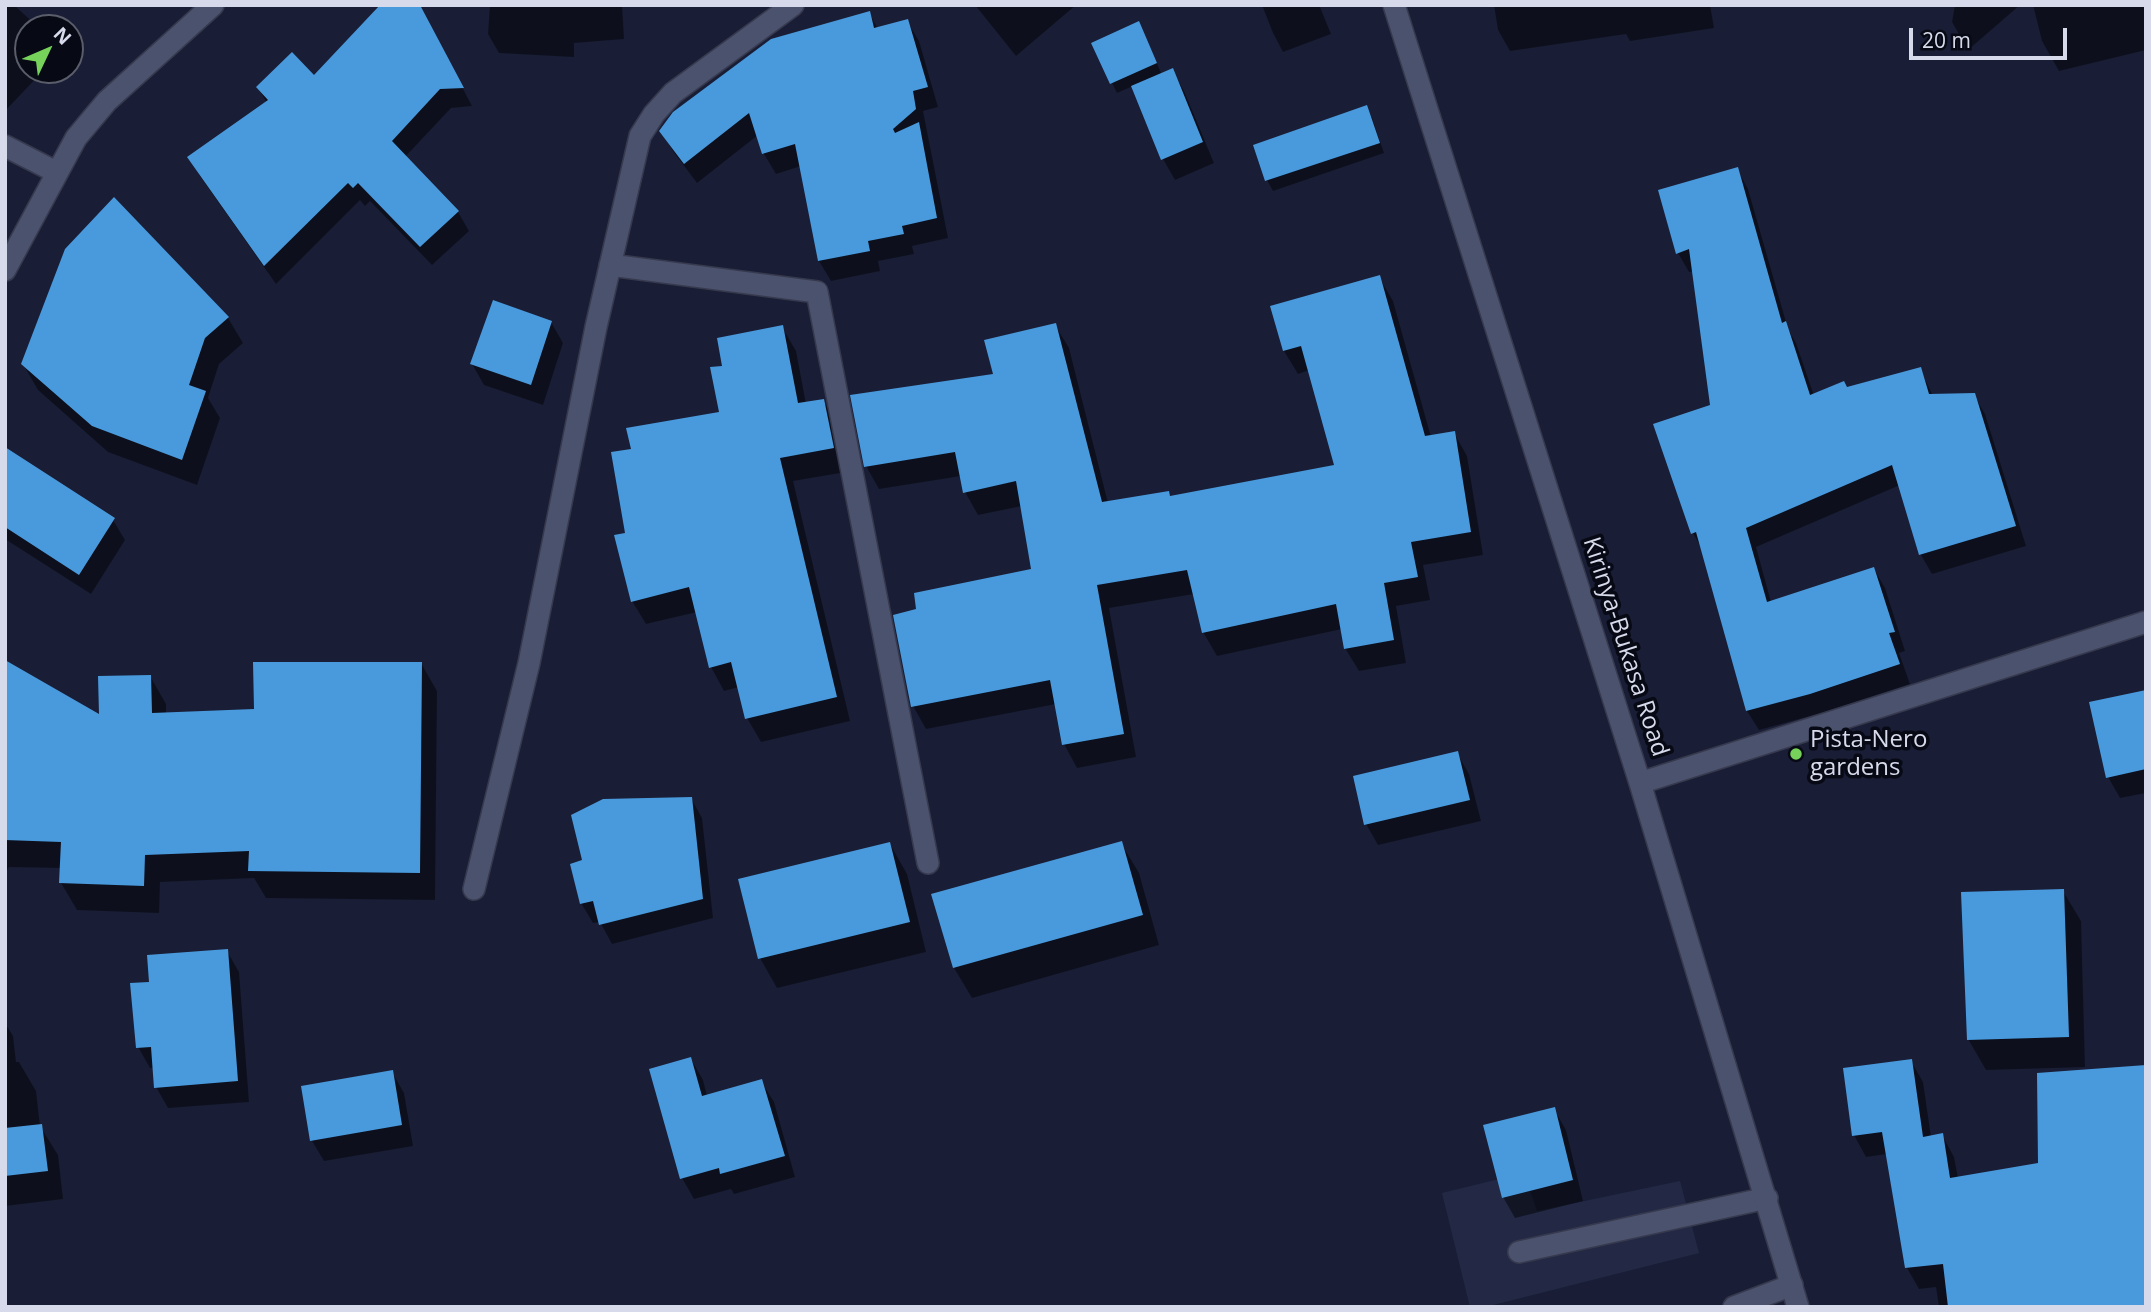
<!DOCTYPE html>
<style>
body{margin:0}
#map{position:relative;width:2151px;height:1312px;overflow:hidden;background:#191e36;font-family:"Open Sans",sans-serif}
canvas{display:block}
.frame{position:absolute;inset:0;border:7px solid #d6daeb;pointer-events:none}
.north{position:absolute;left:14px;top:14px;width:70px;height:70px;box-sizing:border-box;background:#070914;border:2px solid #5a5d6a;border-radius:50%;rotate:46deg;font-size:19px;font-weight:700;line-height:28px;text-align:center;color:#d6daeb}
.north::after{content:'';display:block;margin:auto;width:24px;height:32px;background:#76d25a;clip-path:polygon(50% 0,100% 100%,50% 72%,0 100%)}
.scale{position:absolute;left:1909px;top:28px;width:158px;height:32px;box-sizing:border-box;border:4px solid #d6daeb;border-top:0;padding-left:9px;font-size:21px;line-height:24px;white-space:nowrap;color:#d6daeb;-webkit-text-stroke:5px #070914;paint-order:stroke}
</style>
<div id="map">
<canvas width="2151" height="1312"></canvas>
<div class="frame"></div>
<div class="north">N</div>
<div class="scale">20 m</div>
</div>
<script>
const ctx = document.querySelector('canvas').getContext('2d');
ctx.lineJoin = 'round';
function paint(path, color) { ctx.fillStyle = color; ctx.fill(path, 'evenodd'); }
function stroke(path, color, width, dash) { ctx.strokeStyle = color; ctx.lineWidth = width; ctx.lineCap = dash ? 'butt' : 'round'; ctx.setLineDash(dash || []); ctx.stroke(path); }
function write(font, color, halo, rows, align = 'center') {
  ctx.font = font + ' "Open Sans",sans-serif'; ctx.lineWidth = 7; ctx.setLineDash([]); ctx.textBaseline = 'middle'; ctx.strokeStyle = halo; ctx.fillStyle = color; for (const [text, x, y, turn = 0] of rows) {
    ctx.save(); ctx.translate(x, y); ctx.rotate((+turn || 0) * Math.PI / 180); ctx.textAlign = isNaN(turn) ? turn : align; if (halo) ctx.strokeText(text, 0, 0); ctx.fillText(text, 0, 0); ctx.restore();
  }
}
paint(new Path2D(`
 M 1524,1173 L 1537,1211 L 1680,1181 L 1699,1253 L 1485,1307 L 1470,1307 L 1442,1193 Z`), '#232945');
paint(new Path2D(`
 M 5,5 L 14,5 L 38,27 L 28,28 L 28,70 L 44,70 L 5,111 Z
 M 419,5 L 472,106 L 451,108 L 405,157 L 458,212 L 469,231 L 432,265 L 370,201 L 365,206 L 360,200 L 276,284 L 200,176 L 189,157 L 267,103 L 258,88 L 314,78 Z
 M 490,5 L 622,5 L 624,39 L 574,43 L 574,57 L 499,53 L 488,34 Z
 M 975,5 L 1076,5 L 1016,56 Z
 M 1262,5 L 1323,5 L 1320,7 L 1331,34 L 1283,52 L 1273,33 Z
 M 1494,5 L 1710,5 L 1714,28 L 1630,41 L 1626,34 L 1510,51 L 1498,30 Z
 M 1955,5 L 2020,5 L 1968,50 L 1952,22 Z
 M 2033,5 L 2146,5 L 2146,50 L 2059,71 L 2042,41 Z
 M 869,13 L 878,29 L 907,21 L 919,41 L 938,107 L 923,111 L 948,238 L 912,246 L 914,254 L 878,261 L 880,271 L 831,281 L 819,261 L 801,166 L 776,174 L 764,154 L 758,135 L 697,183 L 673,151 L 661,131 Z
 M 1144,34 L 1162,75 L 1172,70 L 1184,91 L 1214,163 L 1175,180 L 1163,159 L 1133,86 L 1117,93 L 1093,44 Z
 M 1366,107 L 1372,118 L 1384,153 L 1273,191 L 1267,180 Z
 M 1737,169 L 1748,189 L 1788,329 L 1796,343 L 1814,396 L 1847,389 L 1920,369 L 1933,396 L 1974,395 L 1985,414 L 2026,546 L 1932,574 L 1921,555 L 1900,485 L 1756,547 L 1771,602 L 1874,569 L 1885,588 L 1905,651 L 1899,653 L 1910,684 L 1821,713 L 1759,730 L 1747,711 L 1702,549 L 1693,533 L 1712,406 L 1694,271 L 1689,272 L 1678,253 Z
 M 1379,277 L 1393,301 L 1431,437 L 1454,433 L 1467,456 L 1483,555 L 1423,565 L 1430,600 L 1396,606 L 1406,663 L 1359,671 L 1345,648 L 1342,629 L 1217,656 L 1203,632 L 1194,594 L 1109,608 L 1136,757 L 1077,768 L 1064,744 L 1056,704 L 926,729 L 913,706 L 1033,571 L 1022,506 L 978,515 L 965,492 L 961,476 L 879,489 L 866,466 L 996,375 L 1055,325 L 1069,348 L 1108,503 L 1169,493 L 1171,498 L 1336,467 L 1309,370 L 1298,374 L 1284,351 L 1272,307 Z
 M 228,318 L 243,343 L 219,364 L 208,398 L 220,418 L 197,485 L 108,452 L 38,390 L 23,364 Z
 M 551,322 L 563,343 L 543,405 L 484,385 L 472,364 Z
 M 782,327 L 796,351 L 806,404 L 823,401 L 837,424 L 846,472 L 793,481 L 850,721 L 761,742 L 747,718 L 739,687 L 724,691 L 711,667 L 697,612 L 646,624 L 632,601 L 627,534 L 633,451 L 721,414 L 724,367 Z
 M 5,449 L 113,520 L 125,540 L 91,594 L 5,539 Z
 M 5,662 L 101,718 L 150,676 L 166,704 L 166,714 L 256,710 L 421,663 L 437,691 L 435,900 L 266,898 L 254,878 L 160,882 L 159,913 L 77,910 L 61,883 L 61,868 L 9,867 L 5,874 Z
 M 2146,692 L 2146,793 L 2120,798 L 2108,777 Z
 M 1457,753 L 1469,774 L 1481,821 L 1378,845 L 1366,824 Z
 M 691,798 L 702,818 L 713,918 L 612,944 L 600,922 L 593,923 L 581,903 L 584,862 Z
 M 1121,843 L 1139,873 L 1159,945 L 972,998 L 954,968 Z
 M 890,844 L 907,874 L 926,952 L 777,988 L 760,958 Z
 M 2063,891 L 2081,921 L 2085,1067 L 1986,1070 L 1968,1039 Z
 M 227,951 L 239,972 L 249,1102 L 168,1108 L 156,1087 L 154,1068 L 150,1068 L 138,1047 L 151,983 Z
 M 5,1023 L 13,1036 L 16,1062 L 19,1062 L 36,1091 L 40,1126 L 58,1155 L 63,1199 L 5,1206 Z
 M 691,1059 L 703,1080 L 707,1096 L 761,1081 L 774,1102 L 795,1177 L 734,1194 L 731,1189 L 694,1199 L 682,1178 Z
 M 1911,1061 L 1923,1082 L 1931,1137 L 1942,1135 L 1954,1157 L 1958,1178 L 2115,1307 L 1939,1307 L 1936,1287 L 1919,1289 L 1907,1268 L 1887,1154 L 1866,1157 L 1854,1135 Z
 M 392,1072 L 404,1093 L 413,1146 L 324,1161 L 312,1141 Z
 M 1554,1109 L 1566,1130 L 1583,1201 L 1515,1218 L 1503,1197 Z`), '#0007');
paint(new Path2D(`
 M 380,5 L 420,5 L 464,88 L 440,89 L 392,141 L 459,211 L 420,247 L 358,183 L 353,188 L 348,183 L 264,266 L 187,157 L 268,100 L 256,87 L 292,52 L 314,75 Z
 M 870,11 L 874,28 L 908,19 L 928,87 L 913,91 L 916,109 L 893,129 L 895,133 L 919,122 L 937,218 L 902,226 L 904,234 L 868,241 L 870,251 L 818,261 L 795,144 L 762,154 L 749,113 L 684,164 L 659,131 L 673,112 L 771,39 Z
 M 1139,21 L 1157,63 L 1110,84 L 1091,43 Z
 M 1173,68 L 1203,142 L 1161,160 L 1131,86 Z
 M 1367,105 L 1380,143 L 1265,181 L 1253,145 Z
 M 1738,167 L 1782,323 L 1786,321 L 1810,395 L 1844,381 L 1847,387 L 1921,367 L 1929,394 L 1975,393 L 2016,526 L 1919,555 L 1892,465 L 1746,528 L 1767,602 L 1874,567 L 1895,632 L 1889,633 L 1900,664 L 1810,694 L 1746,711 L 1696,532 L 1691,534 L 1653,424 L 1710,405 L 1689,249 L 1676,254 L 1658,190 Z
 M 114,197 L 229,317 L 205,338 L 189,385 L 206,391 L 182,460 L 92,426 L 21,364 L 65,249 Z
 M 1380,275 L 1425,436 L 1455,431 L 1471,532 L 1411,542 L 1418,577 L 1384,583 L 1394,640 L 1344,649 L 1336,604 L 1202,633 L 1187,570 L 1097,585 L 1124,734 L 1062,745 L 1050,680 L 911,707 L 893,615 L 916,609 L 914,593 L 1031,569 L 1016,481 L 963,493 L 955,452 L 864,467 L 850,395 L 993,374 L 984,340 L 1056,323 L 1102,502 L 1169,491 L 1170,496 L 1334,465 L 1301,346 L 1283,351 L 1270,306 Z
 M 493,300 L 552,321 L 531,385 L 470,364 Z
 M 783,325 L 798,403 L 824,399 L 834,448 L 780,458 L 837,697 L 745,719 L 731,662 L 709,668 L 689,587 L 631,602 L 614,535 L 625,533 L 611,452 L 631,449 L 626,428 L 719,412 L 710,367 L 722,366 L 717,338 Z
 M 5,447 L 115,518 L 79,575 L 5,527 Z
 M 5,660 L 99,714 L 98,676 L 151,675 L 152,713 L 254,709 L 253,662 L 422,662 L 420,873 L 248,871 L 249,851 L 145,855 L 144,886 L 59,883 L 61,842 L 5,840 Z
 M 2146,690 L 2146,769 L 2106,778 L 2089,702 Z
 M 1458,751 L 1470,800 L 1364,825 L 1353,776 Z
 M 692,797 L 703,899 L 599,925 L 593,901 L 580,904 L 570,864 L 582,860 L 571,815 L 603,799 Z
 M 1122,841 L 1143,915 L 953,968 L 931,894 Z
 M 890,842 L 910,922 L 758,959 L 738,879 Z
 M 2064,889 L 2069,1037 L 1967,1040 L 1961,892 Z
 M 228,949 L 238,1081 L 154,1088 L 151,1047 L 136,1048 L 130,983 L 149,982 L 147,955 Z
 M 691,1057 L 702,1096 L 762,1079 L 785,1156 L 720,1174 L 719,1168 L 680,1179 L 649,1069 Z
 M 1912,1059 L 1923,1137 L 1943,1133 L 1950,1178 L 2038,1163 L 2037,1073 L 2146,1065 L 2146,1307 L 1948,1307 L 1943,1264 L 1905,1268 L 1882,1132 L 1852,1136 L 1843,1068 Z
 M 393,1070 L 402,1125 L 310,1141 L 301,1086 Z
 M 1555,1107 L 1573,1180 L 1502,1198 L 1483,1125 Z
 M 42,1124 L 48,1171 L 5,1176 L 5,1128 Z`), '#499add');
const lane = new Path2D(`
 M 1519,1252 L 1767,1198
 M 1734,1307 L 1792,1285`);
const street = new Path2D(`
 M 1394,5 L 1640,783 L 1798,1307
 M 5,146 L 56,172
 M 610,265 L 817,292 L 928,863
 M 5,270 L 76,138 L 107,101 L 213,5
 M 1640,783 L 2146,622
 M 474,889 L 529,663 L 596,327 L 640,136 L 654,114 L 673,93 L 793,5`);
stroke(lane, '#373a4e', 24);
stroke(street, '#373a4e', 24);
stroke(lane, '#4b526d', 21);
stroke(street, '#4b526d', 21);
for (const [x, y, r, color] of [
 [1796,754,7,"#76d25a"]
]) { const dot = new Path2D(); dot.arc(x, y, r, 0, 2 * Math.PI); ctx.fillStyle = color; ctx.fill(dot); stroke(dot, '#070914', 2.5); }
write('24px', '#d6daeb', '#070914', [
 ["Kirinya-Bukasa Road",1625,647,72]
]);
write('24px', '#d6daeb', '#070914', [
 ["Pista-Nero",1810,740],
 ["gardens",1810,768]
], 'left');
</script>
